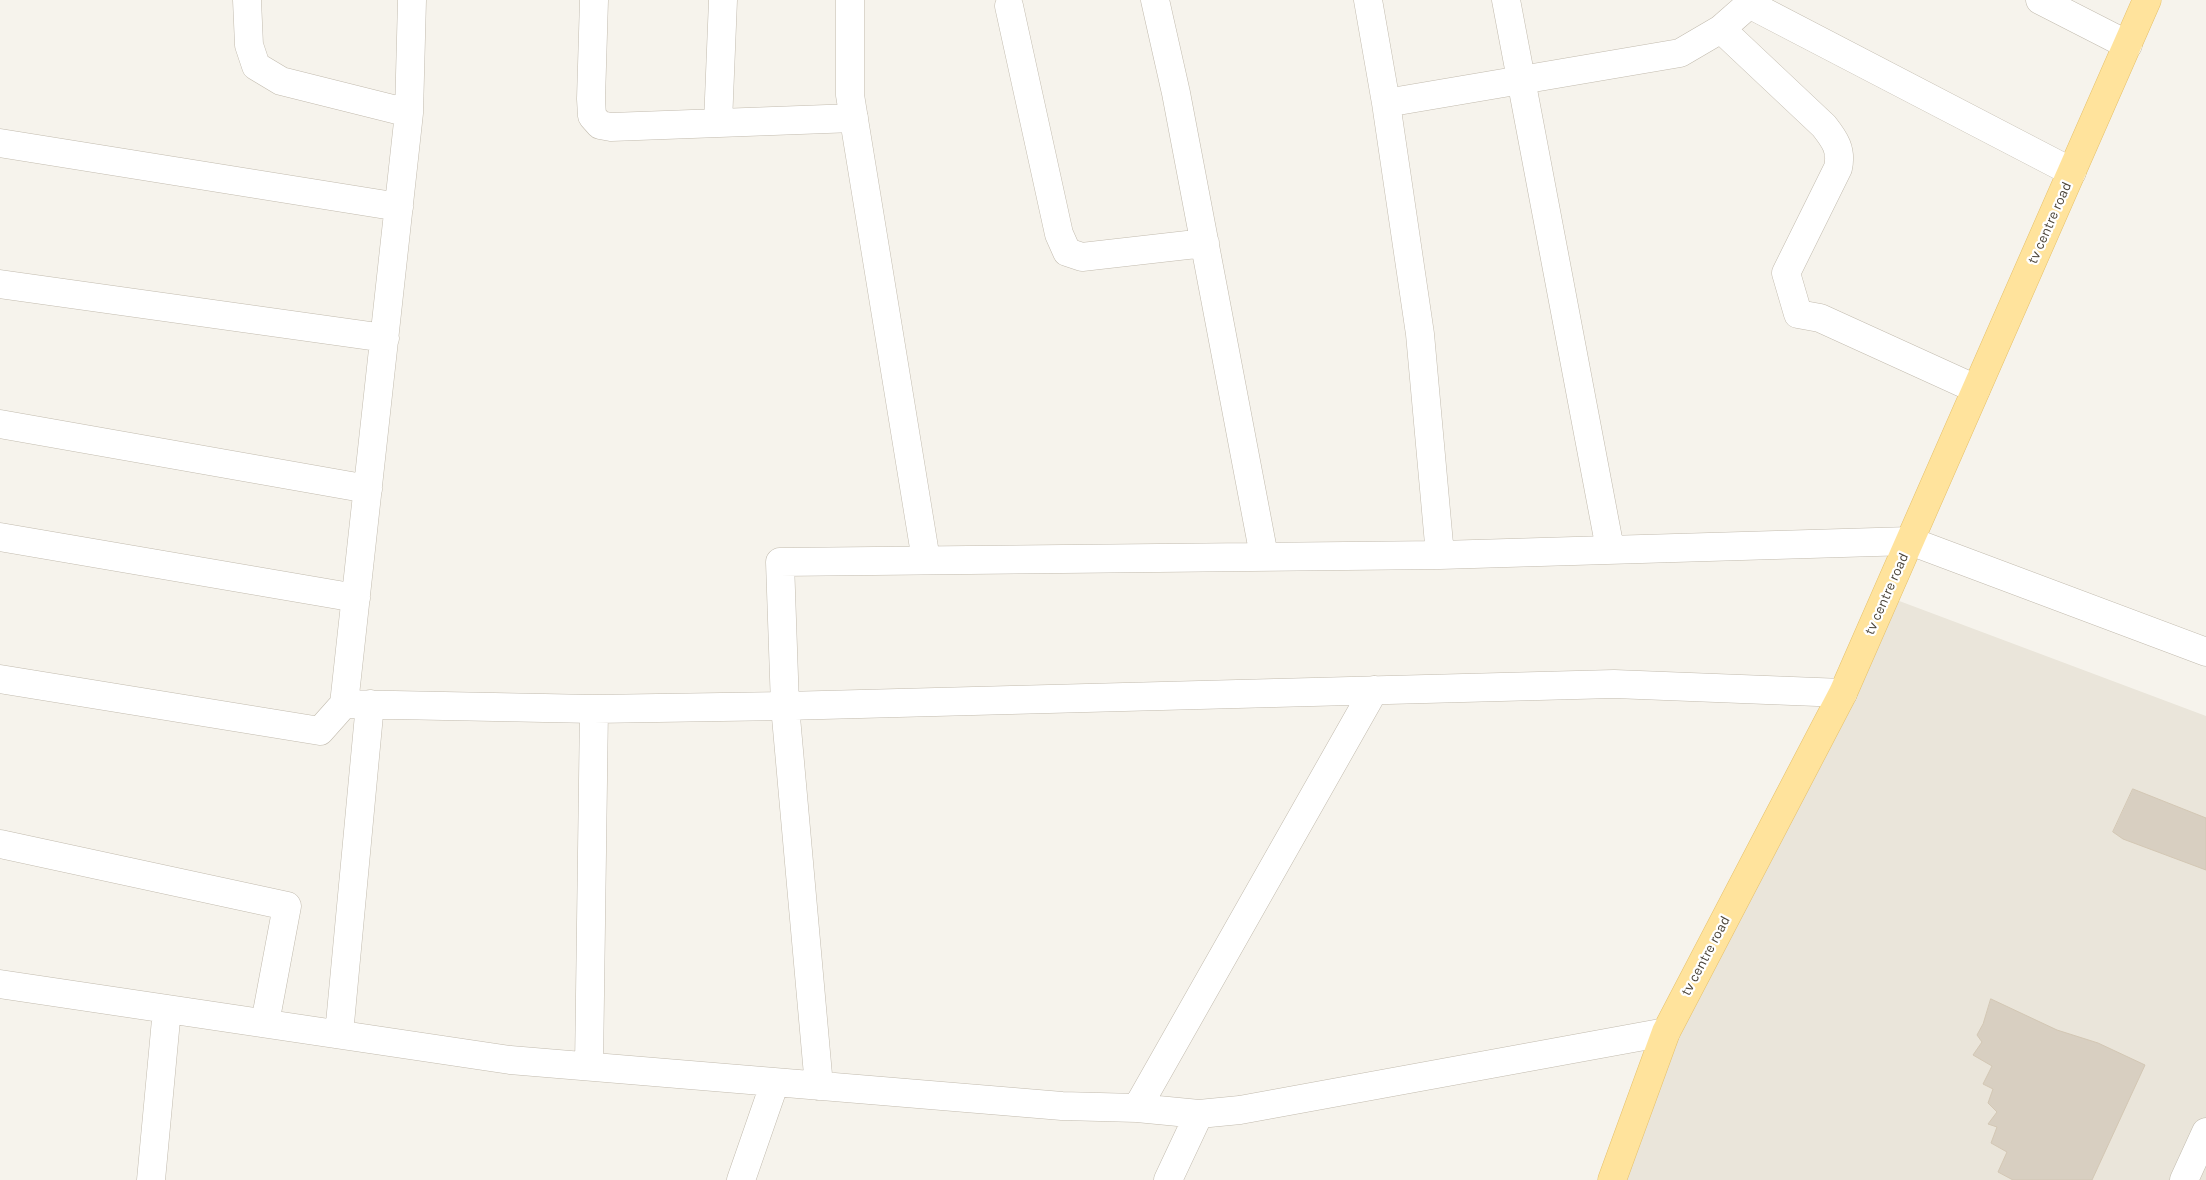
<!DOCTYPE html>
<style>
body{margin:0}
canvas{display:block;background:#f6f3ec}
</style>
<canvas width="2206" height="1180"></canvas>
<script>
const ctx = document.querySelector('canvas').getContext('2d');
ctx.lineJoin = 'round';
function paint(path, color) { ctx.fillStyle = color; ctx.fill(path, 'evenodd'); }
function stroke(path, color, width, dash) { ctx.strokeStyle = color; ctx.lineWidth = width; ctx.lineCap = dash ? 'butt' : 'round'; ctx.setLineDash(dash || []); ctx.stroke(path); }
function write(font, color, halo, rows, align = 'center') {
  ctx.font = font + ' Karla,sans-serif'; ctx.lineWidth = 4.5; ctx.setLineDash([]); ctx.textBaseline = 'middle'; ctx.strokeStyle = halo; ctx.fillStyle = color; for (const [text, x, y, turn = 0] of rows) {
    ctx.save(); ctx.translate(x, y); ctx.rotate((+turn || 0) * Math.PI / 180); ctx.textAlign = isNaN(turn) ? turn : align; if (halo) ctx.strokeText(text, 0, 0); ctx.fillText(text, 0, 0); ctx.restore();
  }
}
paint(new Path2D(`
 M 1886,596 L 2206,716 L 2206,1180 L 1613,1180 L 1666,1032 Z`), '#eae5da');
const building = new Path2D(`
 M 2133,789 L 2206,818 L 2206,870 L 2123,839 L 2113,832 Z
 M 1991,999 L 2057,1030 L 2098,1043 L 2145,1065 L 2092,1180 L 2013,1180 L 1998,1172 L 2007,1152 L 1991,1143 L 1997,1127 L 1988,1124 L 1997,1112 L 1988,1103 L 1993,1089 L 1983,1084 L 1992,1066 L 1973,1055 L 1982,1042 L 1977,1035 L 1983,1024 Z`);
paint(building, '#d8cfc1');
stroke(building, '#d3c7b4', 1);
const minor = new Path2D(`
 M 247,0 L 249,45 L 256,66 L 281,81 L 409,113
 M 412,0 L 409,113 L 344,704 L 594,709 L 785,706 L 780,562 L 1440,555 L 1910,541 L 2206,652
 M 594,0 L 591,99 L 592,116 L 600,125 L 611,127 L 854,118
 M 850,0 L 850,95 L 926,560
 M 1155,0 L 1176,93 L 1264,556
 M 1368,0 L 1386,103 L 1420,334 L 1440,555
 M 1506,0 L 1610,549
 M 2040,0 L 2128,45
 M 1749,4 L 2072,172
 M 1009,6 L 1059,234 L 1067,252 L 1082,257 L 1205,243
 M 1721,29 L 1824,126 C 1835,140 1842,150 1838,168 L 1786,273 L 1798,314 L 1820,318 L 1976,389
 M 1386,103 L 1680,53 L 1721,29 L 1754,0
 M 718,123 L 723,0
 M 0,143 L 399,207
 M 0,284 L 385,338
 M 0,424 L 368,489
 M 0,537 L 356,598
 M 0,679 L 320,731 L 344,704
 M 0,844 L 287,906 L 265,1023
 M 0,984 L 510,1060 L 1062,1106 L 1137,1108 L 1199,1114 L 1240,1110 L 1666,1032
 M 339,1034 L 370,704
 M 589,1066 L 594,709
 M 819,1086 L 785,706 L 1614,684 L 1843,693
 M 1137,1108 L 1374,690
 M 151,1180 L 167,1009
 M 741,1180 L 775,1082
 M 1168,1180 L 1199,1114
 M 2184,1180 L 2206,1132`);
const major = new Path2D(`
 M 1612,1180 L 1666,1032 L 1843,693 L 2147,0`);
stroke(minor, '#c2bbae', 29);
stroke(major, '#e6c16a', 29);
stroke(minor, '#fff', 28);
stroke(major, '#ffe39c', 28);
write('14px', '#4b4439', '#fff', [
 ["tv centre road",2050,223,-66],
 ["tv centre road",1887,594,-66],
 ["tv centre road",1706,956,-62]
]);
</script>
